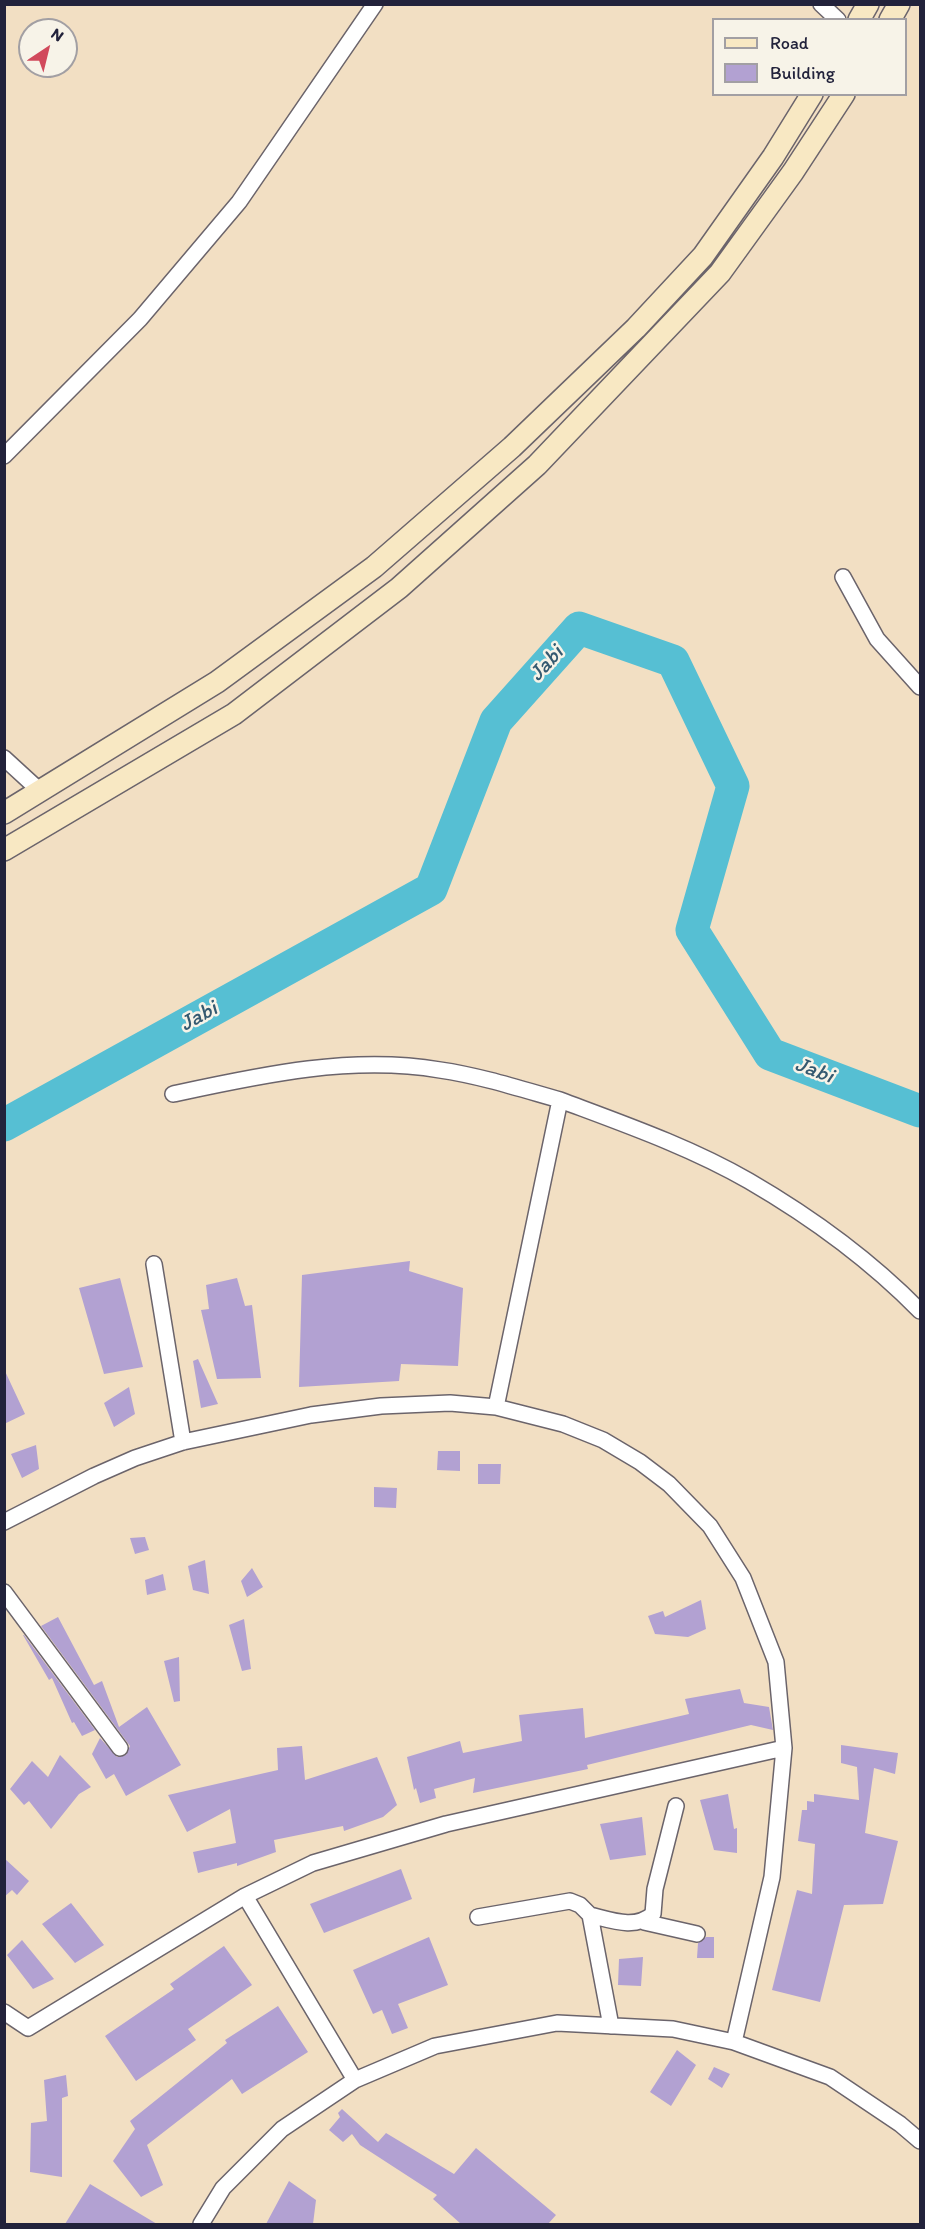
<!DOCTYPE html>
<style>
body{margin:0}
#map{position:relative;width:925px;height:2229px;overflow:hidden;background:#f2dfc3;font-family:Itim,sans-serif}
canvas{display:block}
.frame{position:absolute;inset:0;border:6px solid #22223b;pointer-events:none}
.legend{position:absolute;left:712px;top:18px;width:195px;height:78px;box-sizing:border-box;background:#f7f3e8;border:2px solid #a29fa3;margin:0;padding:8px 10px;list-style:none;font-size:18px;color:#22223b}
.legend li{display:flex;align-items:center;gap:12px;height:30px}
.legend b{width:30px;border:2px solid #a29fa3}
.north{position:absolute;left:18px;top:18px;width:60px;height:60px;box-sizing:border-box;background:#f7f3e8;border:2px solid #a29fa3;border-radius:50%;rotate:35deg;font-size:16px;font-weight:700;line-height:24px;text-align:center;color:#22223b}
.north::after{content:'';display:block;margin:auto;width:21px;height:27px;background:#d1495b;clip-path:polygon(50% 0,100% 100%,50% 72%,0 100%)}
</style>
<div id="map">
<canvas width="925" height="2229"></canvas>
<div class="frame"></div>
<ul class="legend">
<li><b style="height:8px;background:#f8e8c3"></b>Road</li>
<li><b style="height:16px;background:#b2a1d2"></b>Building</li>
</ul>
<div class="north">N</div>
</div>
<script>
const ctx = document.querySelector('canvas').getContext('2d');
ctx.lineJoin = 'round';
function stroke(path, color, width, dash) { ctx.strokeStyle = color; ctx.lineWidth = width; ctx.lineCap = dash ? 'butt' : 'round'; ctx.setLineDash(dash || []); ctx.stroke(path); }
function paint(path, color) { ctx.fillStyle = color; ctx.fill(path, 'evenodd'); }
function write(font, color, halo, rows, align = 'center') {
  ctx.font = font + ' Itim,sans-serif'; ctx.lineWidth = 5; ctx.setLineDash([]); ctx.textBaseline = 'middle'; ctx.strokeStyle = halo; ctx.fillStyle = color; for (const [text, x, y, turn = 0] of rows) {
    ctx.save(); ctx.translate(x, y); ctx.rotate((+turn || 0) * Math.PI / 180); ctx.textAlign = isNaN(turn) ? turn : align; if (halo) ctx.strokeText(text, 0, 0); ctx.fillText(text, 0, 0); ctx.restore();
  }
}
stroke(new Path2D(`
 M 4,1125 L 431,889 L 496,721 L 579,628 L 673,661 L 733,786 L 692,930 L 770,1054 L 920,1111`), '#56bfd3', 33);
paint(new Path2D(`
 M 410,1261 L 409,1271 L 463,1288 L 458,1366 L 401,1364 L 399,1381 L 299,1387 L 302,1275 Z
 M 120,1278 L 143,1367 L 104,1374 L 79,1288 Z
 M 237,1278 L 245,1306 L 252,1305 L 261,1378 L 217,1379 L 201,1310 L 209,1309 L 206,1285 Z
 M 198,1359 L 218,1404 L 201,1408 L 193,1361 Z
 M 4,1369 L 25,1414 L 4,1424 Z
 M 129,1387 L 135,1414 L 114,1427 L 104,1403 Z
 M 36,1445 L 39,1469 L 22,1478 L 11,1454 Z
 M 438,1451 L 460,1451 L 460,1471 L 437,1470 Z
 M 478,1464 L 501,1464 L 500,1484 L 478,1484 Z
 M 374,1487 L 397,1488 L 396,1508 L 374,1507 Z
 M 145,1537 L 149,1550 L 135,1554 L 130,1538 Z
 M 205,1560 L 209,1594 L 193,1590 L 188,1566 Z
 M 252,1568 L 263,1587 L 247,1597 L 241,1581 Z
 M 163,1574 L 166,1590 L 147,1595 L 145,1580 Z
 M 701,1600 L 706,1629 L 688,1637 L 655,1634 L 648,1616 L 663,1611 L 665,1617 Z
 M 58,1617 L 94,1685 L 102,1681 L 119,1727 L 147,1707 L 181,1765 L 126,1796 L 114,1774 L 106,1779 L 92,1754 L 100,1738 L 117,1757 L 126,1755 L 130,1746 L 41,1626 Z
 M 244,1619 L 251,1669 L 242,1671 L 229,1625 Z
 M 23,1635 L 24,1635 L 95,1730 L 82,1736 L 74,1722 L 72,1723 L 52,1678 L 49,1680 Z
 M 179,1657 L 180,1701 L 174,1702 L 164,1661 Z
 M 740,1689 L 744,1703 L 769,1707 L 773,1730 L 751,1725 L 587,1765 L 588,1769 L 473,1793 L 475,1778 L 434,1789 L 436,1798 L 420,1803 L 416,1788 L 414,1790 L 407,1757 L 460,1741 L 463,1753 L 522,1741 L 519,1715 L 583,1708 L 585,1738 L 689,1714 L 685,1699 Z
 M 841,1745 L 898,1753 L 895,1774 L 874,1768 L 865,1833 L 898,1841 L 883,1904 L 844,1905 L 820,2002 L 772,1990 L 797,1890 L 812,1894 L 815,1844 L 798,1841 L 802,1810 L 807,1810 L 807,1801 L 814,1802 L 814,1794 L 859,1800 L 857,1767 L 841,1763 Z
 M 302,1746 L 305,1780 L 377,1757 L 397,1805 L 383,1817 L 344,1831 L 343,1826 L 274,1840 L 276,1852 L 237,1866 L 237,1863 L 198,1873 L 193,1852 L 236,1843 L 230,1809 L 187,1832 L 168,1795 L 278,1770 L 277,1748 Z
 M 60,1755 L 91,1787 L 79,1794 L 51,1829 L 29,1801 L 24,1805 L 10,1789 L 32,1761 L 48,1777 Z
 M 728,1794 L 734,1829 L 737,1828 L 737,1853 L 714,1850 L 700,1800 Z
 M 642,1817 L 646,1855 L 610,1860 L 600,1824 Z
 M 4,1858 L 29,1881 L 17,1895 L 12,1890 L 4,1897 Z
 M 401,1869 L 412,1899 L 324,1933 L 310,1904 Z
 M 71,1903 L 104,1945 L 75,1963 L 42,1924 Z
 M 429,1937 L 448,1985 L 398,2004 L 408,2028 L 392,2034 L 382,2010 L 373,2014 L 353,1970 Z
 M 706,1937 L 714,1937 L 714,1958 L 697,1958 L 698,1943 Z
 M 22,1940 L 54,1979 L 33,1989 L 7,1955 Z
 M 224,1946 L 252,1985 L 188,2029 L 196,2040 L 136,2081 L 105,2036 L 174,1989 L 170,1984 Z
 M 643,1957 L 641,1986 L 618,1985 L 619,1959 Z
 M 278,2006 L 308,2052 L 242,2094 L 232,2079 L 147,2145 L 163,2185 L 141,2197 L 113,2161 L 135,2129 L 130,2121 L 227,2043 L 225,2040 Z
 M 677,2050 L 696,2065 L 671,2106 L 650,2092 Z
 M 714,2067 L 730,2074 L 722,2088 L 708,2079 Z
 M 66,2075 L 68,2096 L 62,2098 L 62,2177 L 30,2172 L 31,2123 L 47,2121 L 44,2080 Z
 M 342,2109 L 378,2142 L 386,2133 L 454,2174 L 476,2148 L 556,2215 L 548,2224 L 461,2224 L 433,2199 L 437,2195 L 360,2145 L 352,2134 L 343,2142 L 329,2130 L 340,2117 L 338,2113 Z
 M 289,2181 L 316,2200 L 313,2224 L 266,2224 Z
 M 90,2184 L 157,2224 L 65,2224 Z`), '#b2a1d2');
const street = new Path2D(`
 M 821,4 L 838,20
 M 4,456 L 140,319 L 239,202 L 375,4
 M 843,577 L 877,639 L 920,687
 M 4,758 L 40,791
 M 173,1094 C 261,1075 351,1055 440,1070 C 481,1076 521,1089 560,1100 L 496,1407
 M 560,1100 C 624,1124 690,1147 749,1181 C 811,1217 870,1260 920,1311
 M 154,1264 L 183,1442
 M 4,1522 L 94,1476 L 135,1458 L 183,1442 L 311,1415 L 381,1406 L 450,1403 L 496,1407 L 563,1424 L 603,1440 L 640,1462 L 669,1484 L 710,1526 L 743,1578 L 776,1662 L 784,1748 L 772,1877 L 734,2042
 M 4,1592 L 120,1748
 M 245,1896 L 355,2080
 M 590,1915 C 611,1920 635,1930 653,1914 L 655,1889 L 676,1806
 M 478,1917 L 570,1901 L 580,1905 L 590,1915 L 611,2026
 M 644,1922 L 697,1934
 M 4,2012 L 28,2028 L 245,1896 L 313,1863 L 446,1824 L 784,1748
 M 201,2224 L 223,2188 L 282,2129 L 355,2080 L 435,2046 L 557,2023 L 673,2029 L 734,2042 L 830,2077 L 900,2124 L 920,2141`);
const secondary = new Path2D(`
 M 859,20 L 868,4
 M 890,20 L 899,4
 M 4,813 L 217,682 L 374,567 L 512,447 L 636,328 L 703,256 L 773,157 L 812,94
 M 4,850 L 234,714 L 399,588 L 537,465 L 720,273 L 793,172 L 844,94`);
stroke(street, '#6b646b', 18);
stroke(secondary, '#6b646b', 24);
stroke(street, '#fff', 15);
stroke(secondary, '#f8e8c3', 21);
write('italic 22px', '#345970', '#f7f3e8', [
 ["Jabi",547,664,-48],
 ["Jabi",199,1017,-29],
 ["Jabi",814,1071,21]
]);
</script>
